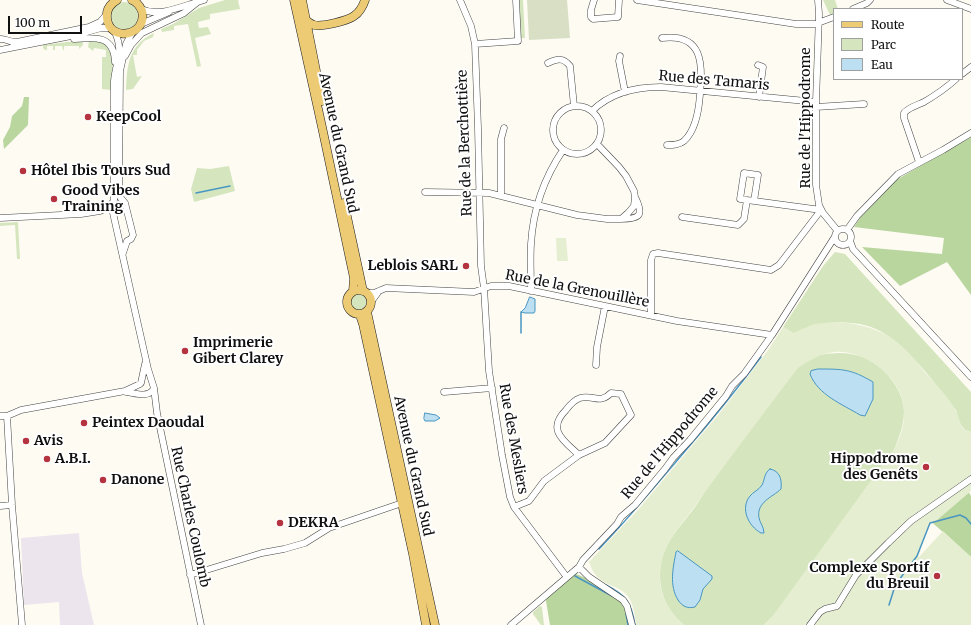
<!DOCTYPE html>
<meta charset="utf-8">
<style>
body{margin:0}
#map{position:relative;width:971px;height:625px;overflow:hidden;background:#fefbf3;font-family:Merriweather,serif}
canvas{display:block}
.legend{position:absolute;left:833px;top:8px;width:130px;height:72px;box-sizing:border-box;background:#fff;border:1px solid #9f9f9f;margin:0;padding:5px 7px;list-style:none;font-size:12px;color:#101010}
.legend li{display:flex;align-items:center;gap:8px;height:20px}
.legend b{width:20px;border:1px solid #9f9f9f}
.scale{position:absolute;left:8px;top:16px;width:74px;height:18px;box-sizing:border-box;border:2px solid #101010;border-top:0;padding-left:5px;font-size:12px;line-height:14px;white-space:nowrap;color:#101010;-webkit-text-stroke:3px #fff;paint-order:stroke}
</style>
<div id="map">
<canvas width="971" height="625"></canvas>
<ul class="legend">
<li><b style="height:5px;background:#edcb75"></b>Route</li>
<li><b style="height:11px;background:#d5e6bf"></b>Parc</li>
<li><b style="height:11px;background:#bcdff1"></b>Eau</li>
</ul>
<div class="scale">100 m</div>
</div>
<script>
const ctx = document.querySelector('canvas').getContext('2d');
ctx.lineJoin = 'round';
function paint(path, color) { ctx.fillStyle = color; ctx.fill(path, 'evenodd'); }
function stroke(path, color, width, dash) { ctx.strokeStyle = color; ctx.lineWidth = width; ctx.lineCap = dash ? 'butt' : 'round'; ctx.setLineDash(dash || []); ctx.stroke(path); }
function write(font, color, halo, rows, align = 'center') {
  ctx.font = font + ' Merriweather,serif'; ctx.lineWidth = 4; ctx.setLineDash([]); ctx.textBaseline = 'middle'; ctx.strokeStyle = halo; ctx.fillStyle = color; for (const [text, x, y, turn = 0] of rows) {
    ctx.save(); ctx.translate(x, y); ctx.rotate((+turn || 0) * Math.PI / 180); ctx.textAlign = isNaN(turn) ? turn : align; if (halo) ctx.strokeText(text, 0, 0); ctx.fillText(text, 0, 0); ctx.restore();
  }
}
paint(new Path2D(`
 M 79,533 L 82,573 L 94,625 L 60,625 L 59,602 L 24,605 L 21,538 Z`), '#ece5ed');
paint(new Path2D(`
 M 225,0 L 239,0 L 238,1 L 240,9 L 210,14 L 210,19 L 198,22 L 199,28 L 208,27 L 211,34 L 195,38 L 201,66 L 197,67 L 188,24 L 174,26 L 174,30 L 162,32 L 161,29 L 173,24 L 199,8 Z
 M 518,0 L 523,0 L 525,38 L 520,38 Z
 M 823,0 L 835,0 L 838,9 L 834,9 L 834,14 L 830,15 Z
 M110 16a14 14 0 1 1 28 0a14 14 0 1 1-28 0Z
 M 154,33 L 153,37 L 144,41 L 137,50 L 137,55 L 133,55 L 137,77 L 142,76 L 133,89 L 126,90 C 127,64 129,45 154,33 Z
 M 89,41 C 120,41 112,67 112,90 L 102,89 L 102,57 L 106,57 L 106,50 L 94,48 L 93,51 L 88,47 Z
 M 67,42 L 83,42 L 83,45 L 79,49 L 79,46 L 64,46 L 64,50 L 63,50 L 62,46 L 55,46 L 55,50 L 53,50 L 53,46 L 47,46 L 47,50 L 45,50 L 43,48 L 43,45 Z
 M 229,166 L 235,191 L 194,202 L 191,189 L 197,168 L 210,169 Z
 M 18,222 L 20,259 L 17,259 L 15,225 L 0,226 L 0,223 Z
 M 835,252 L 845,254 L 971,392 L 971,432 C 960,430 959,419 956,410 C 933,382 903,337 868,326 C 857,323 845,322 834,322 L 821,355 C 846,350 869,354 887,374 C 915,407 903,426 890,461 C 887,471 885,484 879,492 C 876,497 871,502 867,506 C 859,516 850,526 842,536 C 816,566 792,598 764,625 L 684,625 C 665,609 657,588 661,563 C 665,539 687,520 699,501 C 710,483 720,463 730,445 C 751,408 772,370 793,333 L 783,327 L 823,266 Z
 M349 303a9 9 0 1 1 18 0a9 9 0 1 1-18 0Z
 M 540,606 L 542,607 L 544,625 L 541,625 L 533,614 L 533,612 Z`), '#d5e6bf');
paint(new Path2D(`
 M 24,97 L 29,97 L 28,125 L 4,149 L 3,140 L 10,127 L 12,116 L 22,106 Z
 M 971,137 L 971,295 L 947,262 L 900,286 L 862,247 L 942,254 L 944,238 L 854,227 L 860,218 L 896,180 Z
 M 968,491 L 971,496 L 971,557 L 927,518 Z
 M 572,572 L 601,585 L 623,600 L 632,625 L 550,625 L 545,595 Z`), '#bad69f');
paint(new Path2D(`
 M 527,0 L 567,0 L 570,38 L 529,40 Z`), '#d8dfc5');
paint(new Path2D(`
 M 556,238 L 566,238 L 568,261 L 557,261 Z
 M 834,322 C 863,323 888,331 908,352 C 916,360 922,370 930,378 C 938,387 949,398 955,409 C 960,417 958,430 971,432 L 971,491 L 936,521 L 931,523 L 926,531 L 918,558 L 943,531 L 971,557 L 971,625 L 764,625 L 772,617 L 896,446 C 901,435 905,423 904,411 C 904,379 865,349 834,352 C 820,354 810,360 798,368 C 765,411 732,455 700,499 C 687,518 668,537 662,560 C 655,585 665,609 684,625 L 636,625 C 635,616 634,606 629,598 C 618,581 598,590 589,562 L 637,511 L 719,414 L 769,349 L 783,327 L 793,333 L 814,324 Z`), '#e5eed0');
const water = new Path2D(`
 M 530,297 L 535,299 L 535,311 L 534,313 L 525,313 L 521,312 L 525,308 Z
 M 818,369 C 843,369 851,369 873,382 L 873,399 L 865,416 L 860,415 C 842,404 818,395 810,374 L 811,371 Z
 M 425,413 L 436,415 L 440,418 L 435,421 L 425,421 L 424,419 Z
 M 770,469 C 780,471 782,479 781,489 C 773,497 756,502 759,518 C 760,523 764,527 764,533 L 761,533 C 748,526 740,508 750,496 C 753,492 759,490 762,485 C 765,479 764,473 770,469 Z
 M 678,551 L 712,576 L 712,579 L 703,589 L 700,600 L 695,607 C 687,609 682,606 678,600 C 669,585 673,568 676,552 Z`);
paint(water, '#bcdff1');
stroke(water, '#4996c2', 1);
stroke(new Path2D(`
 M 196,193 L 230,186
 M 521,333 L 521,312
 M 599,549 C 629,518 657,484 686,450 C 712,420 737,389 761,357
 M 908,568 L 917,556 L 930,523 L 960,515 L 966,518 L 971,524
 M 575,576 L 612,596
 M 606,585 C 627,596 631,602 635,625
 M 889,605 L 895,586 L 904,573
 M 626,614 L 628,625`), '#4996c2', 1.5);
const minor = new Path2D(`
 M 460,0 L 471,26 L 475,44 L 478,128 L 481,266 L 484,288 L 489,371 L 502,455 L 510,497 L 514,507 L 566,576
 M 594,0 L 591,10 L 591,17 L 593,19 L 618,17 L 619,0
 M 637,0 L 796,24 L 815,24 L 834,17
 M 818,0 L 819,14 L 816,102 L 816,185 L 819,205 L 823,213 L 837,230
 M 947,0 L 971,9
 M 141,9 C 160,18 184,5 204,0
 M 853,9 L 867,3 L 870,0
 M 141,24 L 169,12
 M 662,38 C 703,33 703,64 700,94 C 699,109 696,130 684,141 C 679,145 673,145 667,145
 M 0,39 C 6,38 10,43 17,42 L 89,27 L 100,22 L 107,14
 M 74,39 C 95,37 114,35 115,62
 M 475,44 L 518,41 L 516,0
 M 0,50 L 76,35 L 101,28 L 111,28
 M 125,56 L 131,45 L 142,33 L 184,13 L 199,1
 M 620,56 L 619,61 L 625,92
 M 548,63 C 557,59 563,57 570,66 L 574,106
 M 758,65 L 763,67 L 759,97
 M 962,74 L 971,67
 M553 130a24 24 0 1 1 48 0a24 24 0 1 1-48 0Z
 M 816,107 L 864,104
 M 592,111 C 610,93 636,87 661,87 L 816,102
 M 919,162 L 904,118 L 904,113 C 909,107 918,105 924,102 C 936,95 946,88 956,79
 M 425,192 L 489,193 L 577,215 L 607,219 L 621,219 L 628,213 L 634,206 L 635,197 L 634,191 L 626,176 L 619,167 L 597,144
 M 501,195 L 501,139 L 504,128
 M 114,200 L 114,81 C 116,60 124,53 115,32
 M 747,200 L 740,199 L 744,173 L 758,175 L 754,201
 M 111,204 L 148,369 L 154,388 L 157,413 L 201,625
 M 682,217 L 738,225 L 744,219 L 747,200 L 821,210
 M 0,218 L 81,214 L 100,211 L 107,208 L 113,202
 M 621,219 C 639,219 644,216 636,199
 M835 237a8 8 0 1 1 16 0a8 8 0 1 1-16 0Z
 M 847,230 L 857,216 L 898,174 L 943,150 L 971,133
 M 850,241 L 853,249 L 971,377
 M 123,253 L 127,241 L 131,239 L 133,235 L 125,203 L 120,197 L 119,189 L 120,71 L 126,44 L 132,33
 M 531,291 C 531,275 530,259 531,244 C 533,210 544,178 563,150
 M 367,293 L 374,293 L 386,288 L 474,292 L 491,286 L 509,286 L 677,321 L 772,335
 M 371,302 L 379,291
 M 651,315 L 651,260 L 653,254 L 658,253 L 771,270 L 779,265 L 821,210
 M 596,365 L 597,347 L 605,306
 M 141,383 L 145,364
 M 126,392 C 135,393 147,398 153,390
 M 444,392 L 492,388
 M 0,416 L 7,416 L 21,410 L 125,391 L 140,384
 M 7,416 L 12,505 L 22,625
 M 0,506 L 12,505
 M 514,507 L 529,501 L 544,481 L 579,455 L 605,443 L 631,415 L 621,394 L 611,393 C 599,405 593,394 580,398 C 574,400 569,406 566,410 C 546,430 564,441 579,455
 M 579,567 L 589,577 L 623,600 L 627,606 L 632,625
 M 190,575 L 262,553 L 284,549 L 305,543 L 329,528 L 402,503
 M 511,625 L 579,567 L 583,560 L 617,524 L 621,517 L 635,505 L 665,469 L 673,458 L 690,440 L 726,396 L 732,386 L 744,374 L 772,335 L 834,238
 M 810,625 L 820,612 L 825,609 L 837,606 L 856,575 L 888,543 L 911,521 L 971,479`);
const major = new Path2D(`
 M 117,0 C 110,4 106,10 107,18 C 109,43 148,36 142,11 C 140,6 137,2 132,0
 M 294,0 L 322,127 L 354,278 L 353,291
 M 302,0 L 322,101
 M 306,20 C 308,22 311,24 314,25 C 322,27 347,21 354,16 C 360,12 363,6 365,0
 M 344,203 L 363,291
 M347 302a12 12 0 1 1 24 0a12 12 0 1 1-24 0Z
 M 367,312 L 435,625
 M 360,315 L 363,324 L 413,554 L 426,625`);
stroke(minor, '#434343', 7);
stroke(major, '#212121', 9);
stroke(minor, '#fff', 6);
stroke(major, '#edcb75', 8);
for (const [x, y, r, color] of [
 [88,117,4,"#b5333e"],
 [23,171,4,"#b5333e"],
 [54,199,4,"#b5333e"],
 [466,266,4,"#b5333e"],
 [185,351,4,"#b5333e"],
 [84,423,4,"#b5333e"],
 [26,441,4,"#b5333e"],
 [47,459,4,"#b5333e"],
 [926,467,4,"#b5333e"],
 [103,480,4,"#b5333e"],
 [280,523,4,"#b5333e"],
 [937,576,4,"#b5333e"]
]) { const dot = new Path2D(); dot.arc(x, y, r, 0, 2 * Math.PI); ctx.fillStyle = color; ctx.fill(dot); stroke(dot, '#fff', 1.5); }
write('14px', '#101010', '#fff', [
 ["Rue des Tamaris",714,81,5],
 ["Rue de l'Hippodrome",806,118,-90],
 ["Avenue du Grand Sud",338,143,78],
 ["Rue de la Berchottière",465,143,-92],
 ["Rue de la Grenouillère",577,289,11],
 ["Rue des Mesliers",513,439,80],
 ["Rue de l'Hippodrome",670,443,-50],
 ["Avenue du Grand Sud",413,466,78],
 ["Rue Charles Coulomb",190,517,78]
]);
write('bold 14px', '#101010', '#fff', [
 ["KeepCool",96,117],
 ["Hôtel Ibis Tours Sud",31,171],
 ["Good Vibes",62,191],
 ["Training",62,207],
 ["Leblois SARL",458,266,"right"],
 ["Imprimerie",193,343],
 ["Gibert Clarey",193,359],
 ["Peintex Daoudal",92,423],
 ["Avis",34,441],
 ["A.B.I.",55,459],
 ["Hippodrome",918,459,"right"],
 ["des Genêts",918,475,"right"],
 ["Danone",111,480],
 ["DEKRA",288,523],
 ["Complexe Sportif",929,568,"right"],
 ["du Breuil",929,584,"right"]
], 'left');
</script>
